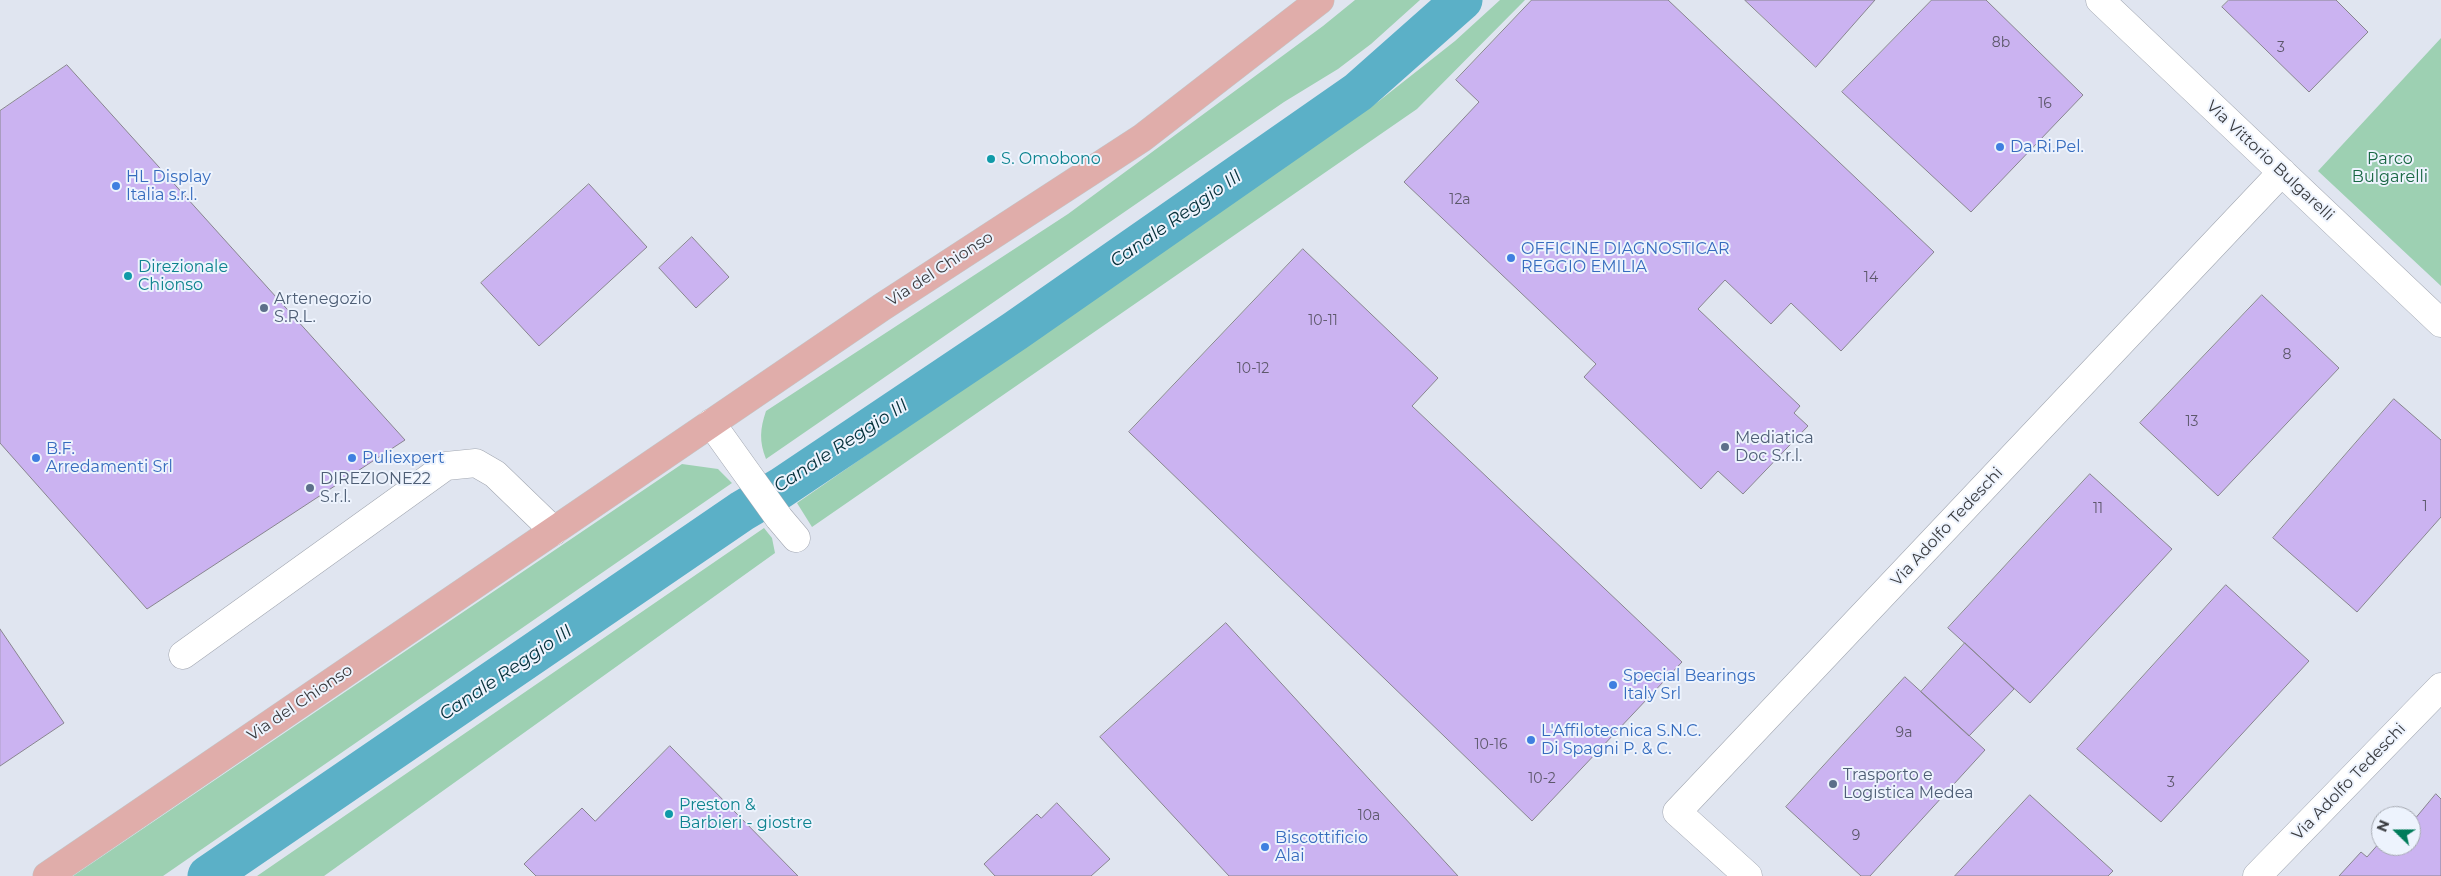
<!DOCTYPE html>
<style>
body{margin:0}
#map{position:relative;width:2441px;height:876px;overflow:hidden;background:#e0e5f0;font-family:Montserrat,sans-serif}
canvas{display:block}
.north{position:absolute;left:2371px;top:806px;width:50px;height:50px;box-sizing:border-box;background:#edf3fd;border:1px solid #a5a9b1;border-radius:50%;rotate:292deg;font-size:14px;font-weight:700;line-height:20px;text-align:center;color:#383a3e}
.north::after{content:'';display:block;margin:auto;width:18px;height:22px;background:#007c5a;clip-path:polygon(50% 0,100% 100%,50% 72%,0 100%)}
</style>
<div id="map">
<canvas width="2441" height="876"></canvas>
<div class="north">N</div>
</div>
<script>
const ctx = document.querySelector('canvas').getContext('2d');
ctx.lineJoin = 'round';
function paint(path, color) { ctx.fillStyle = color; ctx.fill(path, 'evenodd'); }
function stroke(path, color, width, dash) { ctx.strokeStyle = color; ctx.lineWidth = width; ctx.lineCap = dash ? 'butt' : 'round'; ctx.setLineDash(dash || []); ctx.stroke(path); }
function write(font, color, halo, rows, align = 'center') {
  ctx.font = font + ' Montserrat,sans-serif'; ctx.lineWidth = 4; ctx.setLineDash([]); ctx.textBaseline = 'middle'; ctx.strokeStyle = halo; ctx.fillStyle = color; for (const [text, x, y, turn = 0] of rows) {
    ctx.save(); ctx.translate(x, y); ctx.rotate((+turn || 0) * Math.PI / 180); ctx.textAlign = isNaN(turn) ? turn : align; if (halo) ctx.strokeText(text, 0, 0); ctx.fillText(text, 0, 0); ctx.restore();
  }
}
paint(new Path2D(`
 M 1355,0 L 1420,0 L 1371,44 L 1338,69 L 1284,102 L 766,459 C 759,441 760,429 766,411 L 1068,214 L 1323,26 Z
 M 1500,0 L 1525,0 L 1417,109 L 812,527 L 797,503 L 1379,101 L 1455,41 Z
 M 2441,38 L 2441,286 L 2318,171 Z
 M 682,464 L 718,469 L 732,483 L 163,876 L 73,876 Z
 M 764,528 L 772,538 L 775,553 L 324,876 L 257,876 Z`), '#9dd0b2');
stroke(new Path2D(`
 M 208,876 L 742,511 L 781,488 L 1015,331 L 1358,92 L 1462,0`), '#5bb0c7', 41);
const building = new Path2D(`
 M 1532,0 L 1668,0 L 1934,252 L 1841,351 L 1791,303 L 1771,324 L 1725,280 L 1698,309 L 1800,406 L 1794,413 L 1808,426 L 1743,494 L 1718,471 L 1701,489 L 1584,377 L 1596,364 L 1404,182 L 1479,102 L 1456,80 Z
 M 1745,0 L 1875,0 L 1816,67 Z
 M 1932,0 L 1986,0 L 2083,95 L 1971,212 L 1842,92 Z
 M 2229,0 L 2336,0 L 2368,32 L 2309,92 L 2222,7 Z
 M 67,65 L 405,440 L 147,609 L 0,443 L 0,111 Z
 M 589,184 L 647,247 L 539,346 L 481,283 Z
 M 692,237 L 729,277 L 696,308 L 659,268 Z
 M 1303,249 L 1438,378 L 1412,406 L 1682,662 L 1532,821 L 1129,432 Z
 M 2262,295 L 2339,368 L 2218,496 L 2140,423 Z
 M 2394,399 L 2441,440 L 2441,517 L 2357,612 L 2273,538 Z
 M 2090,474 L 2172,549 L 2030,703 L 1948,628 Z
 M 2226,585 L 2309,661 L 2161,822 L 2077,749 Z
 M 1226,623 L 1458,876 L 1229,876 L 1100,737 Z
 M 0,629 L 64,723 L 0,766 Z
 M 1965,643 L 2014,689 L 1969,736 L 1921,692 Z
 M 1905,677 L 1985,750 L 1870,876 L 1861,876 L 1786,807 Z
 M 670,746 L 798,876 L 536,876 L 524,864 L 582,808 L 595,821 Z
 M 2436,794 L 2441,799 L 2441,876 L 2339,876 L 2361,852 L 2367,857 L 2381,841 L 2381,846 L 2411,846 L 2411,816 L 2404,816 L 2409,811 L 2416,817 Z
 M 2030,795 L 2113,871 L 2108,876 L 1955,876 Z
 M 1057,803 L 1110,859 L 1091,876 L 995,876 L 984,864 L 1037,814 L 1041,818 Z`);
paint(building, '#cbb3f1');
stroke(building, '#88858f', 1);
const minor = new Path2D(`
 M 2100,0 L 2441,323
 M 711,423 L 779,518 L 796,538
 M 183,655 L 446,466 L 476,463 L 495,474 L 554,531
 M 1748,876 L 1677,812 L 2282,172
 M 2257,876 L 2441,687`);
const major = new Path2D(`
 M 47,876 L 882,307 L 1142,138 L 1320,0`);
stroke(minor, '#a2a7b1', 29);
stroke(major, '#c3c4c5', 29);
stroke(minor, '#fff', 28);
stroke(major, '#e0adaa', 28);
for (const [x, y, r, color] of [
 [2000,147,5,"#3f7fe0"],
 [991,159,5,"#0f9aa8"],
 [116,186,5,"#3f7fe0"],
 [1511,258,5,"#3f7fe0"],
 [128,276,5,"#0f9aa8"],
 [264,308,5,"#5c6f8a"],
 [1725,447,5,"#5c6f8a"],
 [36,458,5,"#3f7fe0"],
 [352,458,5,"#3f7fe0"],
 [310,488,5,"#5c6f8a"],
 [1613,685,5,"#3f7fe0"],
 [1531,740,5,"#3f7fe0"],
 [1833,784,5,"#5c6f8a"],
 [669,814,5,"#0f9aa8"],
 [1265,847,5,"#3f7fe0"]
]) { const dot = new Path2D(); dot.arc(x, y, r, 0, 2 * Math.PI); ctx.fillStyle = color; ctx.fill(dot); stroke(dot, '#edf3fd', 2); }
write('14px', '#5d586b', null, [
 ["8b",2001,43],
 ["3",2281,48],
 ["16",2045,104],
 ["12a",1460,200],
 ["14",1871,278],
 ["10-11",1323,321],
 ["8",2287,355],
 ["10-12",1253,369],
 ["13",2192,422],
 ["1",2425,507],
 ["11",2098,509],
 ["9a",1904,733],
 ["10-16",1491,745],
 ["10-2",1542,779],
 ["3",2171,783],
 ["10a",1369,816],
 ["9",1856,836]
]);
write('16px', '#366cbe', '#edf3fd', [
 ["Da.Ri.Pel.",2010,147],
 ["HL Display",126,177],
 ["Italia s.r.l.",126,195],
 ["OFFICINE DIAGNOSTICAR",1521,249],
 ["REGGIO EMILIA",1521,267],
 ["B.F.",46,449],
 ["Arredamenti Srl",46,467],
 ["Puliexpert",362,458],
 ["Special Bearings",1623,676],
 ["Italy Srl",1623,694],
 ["L'Affilotecnica S.N.C.",1541,731],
 ["Di Spagni P. & C.",1541,749],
 ["Biscottificio",1275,838],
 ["Alai",1275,856]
], 'left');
write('16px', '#0d838f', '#edf3fd', [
 ["S. Omobono",1001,159],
 ["Direzionale",138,267],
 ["Chionso",138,285],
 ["Preston &",679,805],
 ["Barbieri - giostre",679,823]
], 'left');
write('16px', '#186743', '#edf3fd', [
 ["Parco",2390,159],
 ["Bulgarelli",2390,177]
]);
write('16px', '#383a3e', '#edf3fd', [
 ["Via Vittorio Bulgarelli",2270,161,43],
 ["Via del Chionso",940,269,-33],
 ["Via Adolfo Tedeschi",1947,527,-47],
 ["Via del Chionso",300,703,-34],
 ["Via Adolfo Tedeschi",2349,782,-46]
]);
write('16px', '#4e5e75', '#edf3fd', [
 ["Artenegozio",274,299],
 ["S.R.L.",274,317],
 ["Mediatica",1735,438],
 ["Doc S.r.l.",1735,456],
 ["DIREZIONE22",320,479],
 ["S.r.l.",320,497],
 ["Trasporto e",1843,775],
 ["Logistica Medea",1843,793]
], 'left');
write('italic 18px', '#042f39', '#edf3fd', [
 ["Canale Reggio III",1176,219,-35],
 ["Canale Reggio III",841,446,-33],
 ["Canale Reggio III",506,673,-34]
]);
</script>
